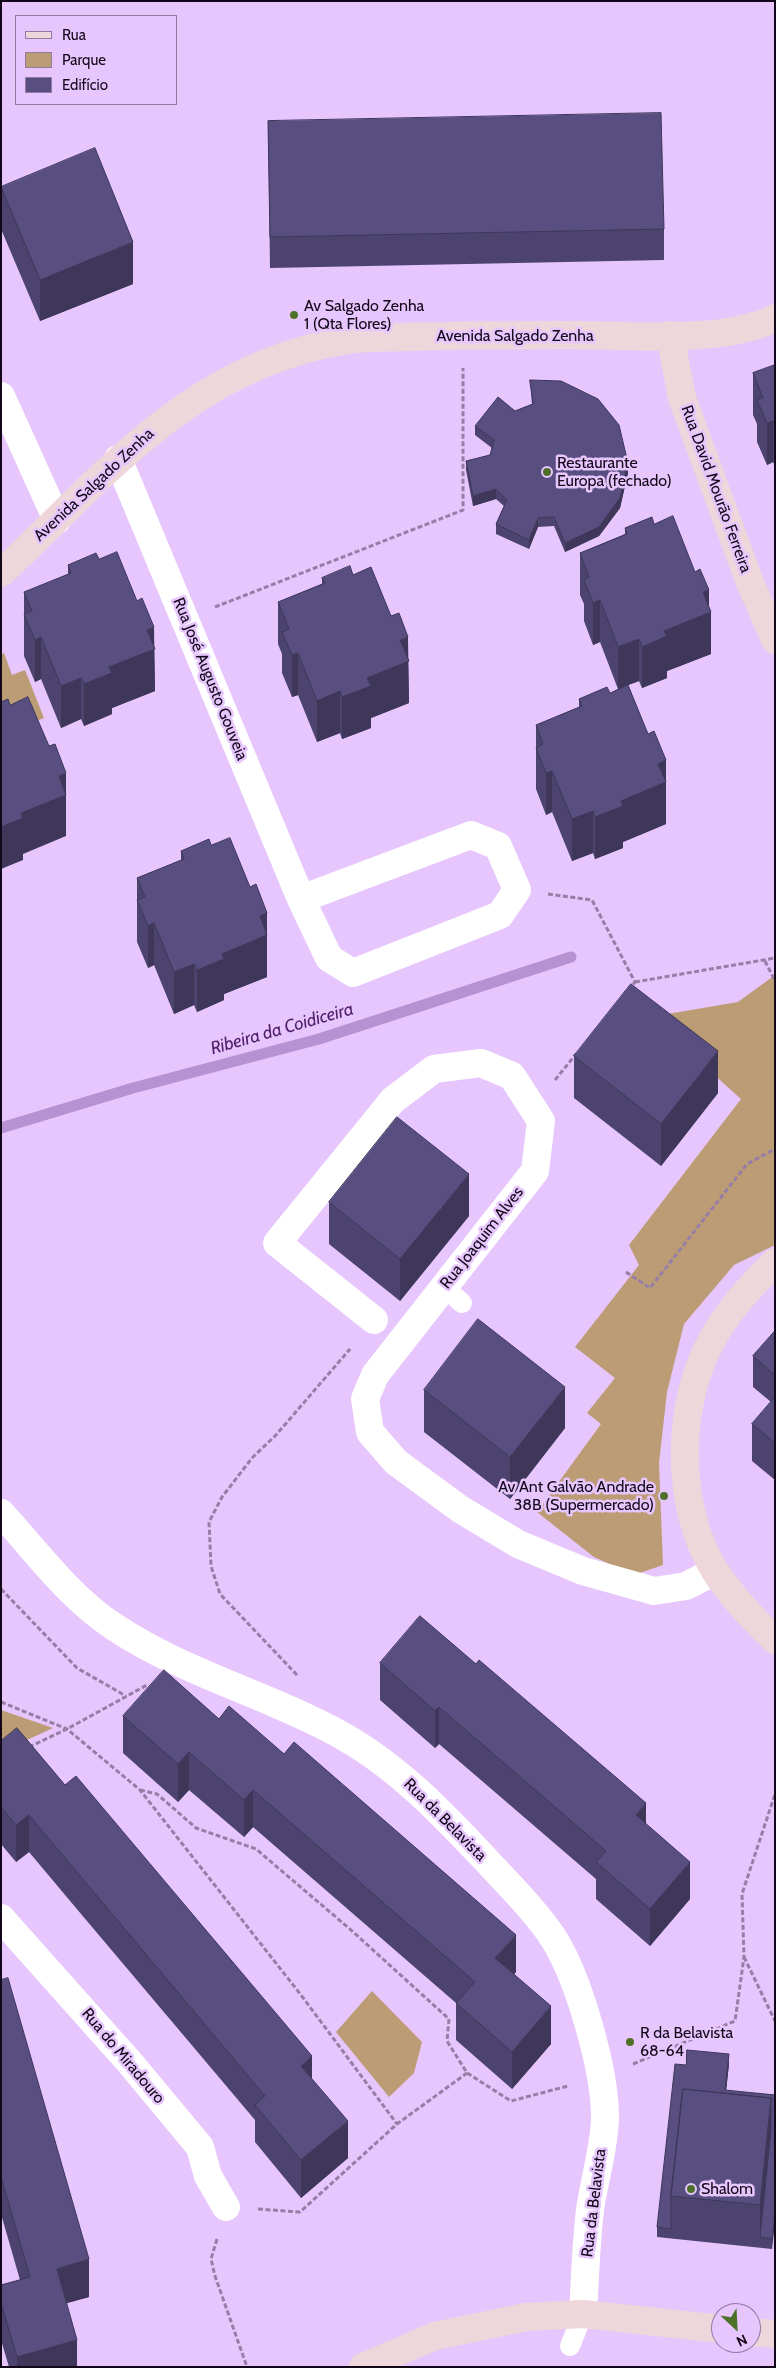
<!DOCTYPE html>
<meta charset="utf-8">
<style>
body{margin:0}
#map{position:relative;width:776px;height:2368px;overflow:hidden;background:#e6c6fc;font-family:Cabin,sans-serif}
canvas{display:block}
.frame{position:absolute;inset:0;border:2px solid #13081a;pointer-events:none}
.legend{position:absolute;left:15px;top:15px;width:162px;height:90px;box-sizing:border-box;background:#e6c6fc;border:1px solid #927aa2;margin:0;padding:6px 9px;list-style:none;font-size:15px;color:#13081a}
.legend li{display:flex;align-items:center;gap:10px;height:25px}
.legend b{width:25px;border:1px solid #927aa2}
.north{position:absolute;left:711px;top:2303px;width:50px;height:50px;box-sizing:border-box;background:#e6c6fc;border:1px solid #927aa2;border-radius:50%;rotate:155deg;font-size:14px;font-weight:700;line-height:20px;text-align:center;color:#13081a}
.north::after{content:'';display:block;margin:auto;width:18px;height:22px;background:#4e712a;clip-path:polygon(50% 0,100% 100%,50% 72%,0 100%)}
</style>
<div id="map">
<canvas width="776" height="2368"></canvas>
<div class="frame"></div>
<ul class="legend">
<li><b style="height:6px;background:#efd6da"></b>Rua</li>
<li><b style="height:14px;background:#bc9c75"></b>Parque</li>
<li><b style="height:14px;background:#584f80"></b>Edifício</li>
</ul>
<div class="north">N</div>
</div>
<script>
const ctx = document.querySelector('canvas').getContext('2d');
ctx.lineJoin = 'round';
function paint(path, color) { ctx.fillStyle = color; ctx.fill(path, 'evenodd'); }
function stroke(path, color, width, dash) { ctx.strokeStyle = color; ctx.lineWidth = width; ctx.lineCap = dash ? 'butt' : 'round'; ctx.setLineDash(dash || []); ctx.stroke(path); }
function write(font, color, halo, rows, align = 'center') {
  ctx.font = font + ' Cabin,sans-serif'; ctx.lineWidth = 5; ctx.setLineDash([]); ctx.textBaseline = 'middle'; ctx.strokeStyle = halo; ctx.fillStyle = color; for (const [text, x, y, turn = 0] of rows) {
    ctx.save(); ctx.translate(x, y); ctx.rotate((+turn || 0) * Math.PI / 180); ctx.textAlign = isNaN(turn) ? turn : align; if (halo) ctx.strokeText(text, 0, 0); ctx.fillText(text, 0, 0); ctx.restore();
  }
}
paint(new Path2D(`
 M 4,653 L 12,675 L 25,670 L 44,718 L 1,735 L 1,655 Z
 M 775,975 L 775,1245 L 734,1265 L 684,1324 L 667,1392 L 659,1463 L 663,1565 L 634,1575 L 594,1557 L 537,1512 L 601,1424 L 587,1413 L 615,1378 L 575,1347 L 639,1265 L 629,1245 L 741,1099 L 650,1017 L 738,1002 Z
 M 1,1710 L 53,1728 L 1,1752 Z
 M 372,1991 L 422,2042 L 414,2073 L 389,2097 L 336,2032 Z`), '#bc9c75');
stroke(new Path2D(`
 M 1,1128 L 133,1088 L 319,1039 L 571,957`), '#b891d2', 11);
stroke(new Path2D(`
 M 215,607 L 463,510 L 463,368
 M 548,894 L 592,900 L 635,982 L 631,987
 M 765,961 L 775,981
 M 635,982 L 775,958
 M 555,1080 L 576,1054
 M 626,1272 L 650,1288 L 747,1164 L 775,1149
 M 1,1589 L 77,1668 L 126,1696
 M 297,1675 L 220,1594 L 211,1566 L 209,1522 L 222,1497 L 252,1458 L 276,1435 L 350,1349
 M 1,1702 L 67,1729 L 140,1790 L 301,1995 L 397,2124
 M 29,1747 L 67,1729 L 147,1685
 M 140,1790 L 157,1794 L 196,1828 L 256,1849 L 351,1930 L 449,2019 L 447,2041 L 467,2073 L 511,2101 L 568,2086
 M 744,1957 L 775,2021
 M 633,2064 L 735,2021 L 744,1957 L 742,1894 L 775,1794
 M 258,2209 L 300,2212 L 397,2124 L 467,2073
 M 217,2239 L 211,2259 L 215,2276 L 247,2367`), '#967ea6', 3, [5, 2.5]);
stroke(new Path2D(`
 M 444,1287 L 462,1303
 M 570,2346 L 583,2314`), '#fff', 20);
stroke(new Path2D(`
 M 1,396 L 57,520
 M 118,459 L 301,899
 M 471,835 L 498,846 L 517,890 L 500,915 L 353,973 L 329,958 L 301,899 Z
 M 374,1320 L 277,1243 L 393,1100 L 434,1069 L 481,1063 L 512,1076 L 541,1121 L 535,1171 L 375,1375 L 365,1399 L 370,1432 L 396,1462 L 460,1509 L 518,1544 L 583,1571 L 654,1591 L 686,1586 L 715,1571
 M 1,1513 C 37,1552 69,1597 113,1626 C 183,1673 267,1694 341,1735 C 397,1766 442,1813 486,1860 C 509,1885 535,1910 554,1939 C 579,1979 605,2070 605,2117 C 605,2145 594,2181 590,2210 C 586,2244 585,2279 583,2314
 M 1,1918 L 131,2064 L 200,2147 L 208,2176 L 226,2207`), '#fff', 28);
stroke(new Path2D(`
 M 670,335 L 682,398 L 749,580 L 775,640
 M 1,573 C 109,472 192,365 348,340 C 367,337 388,338 408,337 C 462,335 517,335 571,335 C 630,335 723,344 775,318
 M 775,1262 C 751,1286 729,1309 713,1338 C 675,1404 675,1507 715,1571 C 731,1596 753,1619 775,1640
 M 751,2332 L 775,2334
 M 363,2367 L 435,2336 L 526,2317 L 583,2314 L 721,2329`), '#efd6da', 28);
paint(new Path2D(`
 M 268,121 L 664,229 L 664,260 L 270,268 Z
 M 1,187 L 133,284 L 40,321 L 1,229 Z
 M 775,365 L 775,466 L 773,462 L 767,465 L 757,442 L 757,424 L 753,415 L 753,373 Z
 M 530,380 L 628,473 L 620,508 L 599,536 L 565,552 L 554,526 L 538,527 L 529,549 L 496,534 L 496,524 L 504,506 L 496,499 L 473,506 L 466,470 L 466,461 L 490,455 L 492,448 L 475,435 L 475,426 L 515,411 L 532,404 Z
 M 654,524 L 709,607 L 711,654 L 667,671 L 667,678 L 642,688 L 639,681 L 628,685 L 648,734 L 666,760 L 666,824 L 623,842 L 623,848 L 595,859 L 593,853 L 572,861 L 552,812 L 546,815 L 536,789 L 536,725 L 579,707 L 579,699 L 610,693 L 618,689 L 600,642 L 593,645 L 584,621 L 584,604 L 580,595 L 580,553 L 625,534 L 625,528 Z
 M 99,559 L 154,648 L 155,691 L 112,708 L 112,714 L 84,726 L 81,719 L 61,728 L 41,679 L 35,682 L 24,656 L 24,592 L 68,575 L 68,565 Z
 M 353,575 L 408,659 L 409,703 L 371,718 L 371,728 L 342,739 L 340,733 L 317,742 L 298,695 L 292,697 L 282,673 L 282,654 L 278,644 L 278,602 L 322,584 L 322,578 Z
 M 211,845 L 250,887 L 267,913 L 267,977 L 224,994 L 224,1000 L 197,1012 L 194,1005 L 174,1014 L 154,965 L 148,968 L 137,942 L 137,878 L 181,860 L 181,851 Z
 M 574,1056 L 718,1093 L 661,1166 L 574,1098 Z
 M 329,1202 L 469,1216 L 400,1301 L 329,1244 Z
 M 775,1331 L 775,1480 L 752,1461 L 752,1424 L 771,1402 L 753,1387 L 753,1356 Z
 M 424,1390 L 565,1428 L 510,1499 L 424,1432 Z
 M 380,1663 L 646,1824 L 690,1899 L 650,1946 L 596,1899 L 596,1879 L 439,1744 L 435,1748 L 380,1700 Z
 M 123,1716 L 219,1719 L 516,1972 L 514,1974 L 551,2044 L 512,2089 L 456,2040 L 456,2003 L 253,1827 L 244,1837 L 189,1790 L 178,1802 L 123,1753 Z
 M 1,1741 L 312,2079 L 348,2158 L 301,2198 L 255,2142 L 255,2120 L 76,1908 L 29,1852 L 16,1862 L 1,1844 Z
 M 1,1980 L 89,2297 L 66,2303 L 77,2367 L 9,2367 L 1,2340 L 1,2285 L 20,2280 L 1,2214 Z
 M 729,2064 L 726,2091 L 775,2095 L 772,2249 L 657,2237 L 657,2227 L 686,2065 Z`), '#4c446e');
paint(new Path2D(`
 M 133,242 L 133,284 L 40,321 L 40,280 Z
 M 773,421 L 773,462 L 767,465 L 767,423 Z
 M 628,463 L 628,473 L 620,508 L 599,536 L 565,552 L 565,543 Z
 M 496,489 L 496,499 L 473,506 L 473,496 Z
 M 538,518 L 538,527 L 529,549 L 529,540 Z
 M 709,590 L 709,613 L 711,612 L 711,654 L 667,671 L 667,678 L 642,688 L 642,647 L 664,631 L 703,592 Z
 M 600,600 L 600,642 L 593,645 L 593,603 Z
 M 154,627 L 155,691 L 112,708 L 112,714 L 84,726 L 84,684 L 147,630 Z
 M 41,637 L 41,679 L 35,682 L 35,640 Z
 M 408,637 L 409,703 L 371,718 L 371,728 L 342,739 L 342,697 L 367,678 L 400,640 Z
 M 639,639 L 639,681 L 618,689 L 618,647 Z
 M 298,653 L 298,695 L 292,697 L 292,655 Z
 M 81,678 L 81,719 L 61,728 L 61,686 Z
 M 340,691 L 340,733 L 317,742 L 317,701 Z
 M 666,760 L 666,824 L 623,842 L 623,848 L 595,859 L 595,817 L 621,801 L 658,764 Z
 M 552,771 L 552,812 L 546,815 L 546,773 Z
 M 66,773 L 66,836 L 23,854 L 23,860 L 1,869 L 1,827 L 21,813 L 59,776 Z
 M 593,811 L 593,853 L 572,861 L 572,819 Z
 M 267,913 L 267,977 L 224,994 L 224,1000 L 197,1012 L 197,970 L 222,954 L 260,916 Z
 M 154,923 L 154,965 L 148,968 L 148,926 Z
 M 194,964 L 194,1005 L 174,1014 L 174,972 Z
 M 718,1051 L 718,1093 L 661,1166 L 661,1124 Z
 M 469,1174 L 469,1216 L 400,1301 L 400,1259 Z
 M 565,1387 L 565,1428 L 510,1499 L 510,1457 Z
 M 439,1707 L 439,1744 L 435,1748 L 435,1711 Z
 M 189,1752 L 189,1790 L 178,1802 L 178,1764 Z
 M 253,1790 L 253,1827 L 244,1837 L 244,1800 Z
 M 646,1803 L 646,1840 L 636,1815 Z
 M 29,1815 L 29,1852 L 16,1862 L 16,1825 Z
 M 690,1862 L 690,1899 L 650,1946 L 650,1909 Z
 M 516,1935 L 516,1972 L 495,1995 L 495,1958 Z
 M 551,2006 L 551,2044 L 512,2089 L 512,2052 Z
 M 729,2054 L 729,2064 L 725,2100 L 725,2090 Z
 M 312,2056 L 312,2094 L 301,2066 Z
 M 771,2098 L 771,2139 L 760,2237 L 760,2205 Z
 M 348,2121 L 348,2158 L 301,2198 L 301,2160 Z
 M 775,2213 L 775,2223 L 772,2249 L 772,2239 Z
 M 89,2259 L 89,2297 L 57,2306 L 57,2269 Z
 M 77,2340 L 77,2367 L 17,2367 L 17,2357 Z`), '#3e375a');
const building = new Path2D(`
 M 661,113 L 664,229 L 270,237 L 268,121 Z
 M 95,148 L 133,242 L 40,280 L 1,187 Z
 M 775,365 L 775,424 L 773,421 L 767,423 L 757,400 L 763,398 L 753,373 Z
 M 530,380 L 561,381 L 598,399 L 619,425 L 628,463 L 620,498 L 599,527 L 565,543 L 554,517 L 538,518 L 529,540 L 496,524 L 507,500 L 496,489 L 473,496 L 466,461 L 490,455 L 494,440 L 475,426 L 498,397 L 515,411 L 533,404 Z
 M 673,516 L 695,572 L 700,569 L 709,590 L 703,592 L 711,612 L 664,631 L 667,636 L 642,647 L 639,639 L 618,647 L 600,600 L 593,603 L 584,580 L 589,577 L 580,553 L 627,534 L 625,528 L 652,517 L 654,524 Z
 M 117,552 L 137,601 L 142,598 L 154,627 L 147,630 L 155,649 L 109,667 L 112,673 L 84,684 L 81,678 L 61,686 L 41,637 L 35,640 L 24,614 L 32,611 L 24,592 L 71,573 L 68,565 L 96,553 L 99,559 Z
 M 350,566 L 353,575 L 371,567 L 391,616 L 399,613 L 408,637 L 400,640 L 409,661 L 367,678 L 371,686 L 342,697 L 340,691 L 317,701 L 298,653 L 292,655 L 282,632 L 289,629 L 278,602 L 325,583 L 322,578 Z
 M 628,685 L 648,734 L 654,731 L 666,760 L 658,764 L 666,782 L 621,801 L 623,806 L 595,817 L 593,811 L 572,819 L 552,771 L 546,773 L 536,748 L 543,744 L 536,725 L 582,706 L 579,699 L 607,687 L 610,693 Z
 M 28,697 L 49,746 L 55,744 L 66,773 L 59,776 L 66,795 L 21,813 L 23,818 L 1,827 L 1,702 L 8,699 L 10,705 Z
 M 230,838 L 250,887 L 256,884 L 267,913 L 260,916 L 267,935 L 222,954 L 224,959 L 197,970 L 194,964 L 174,972 L 154,923 L 148,926 L 137,900 L 145,897 L 137,878 L 184,859 L 181,851 L 209,839 L 211,845 Z
 M 631,984 L 718,1051 L 661,1124 L 574,1056 Z
 M 397,1117 L 469,1174 L 400,1259 L 329,1202 Z
 M 478,1319 L 565,1387 L 510,1457 L 424,1390 Z
 M 775,1331 L 775,1375 L 753,1356 Z
 M 775,1397 L 775,1443 L 752,1424 Z
 M 420,1616 L 476,1664 L 479,1660 L 646,1803 L 636,1815 L 690,1862 L 650,1909 L 596,1862 L 606,1851 L 439,1707 L 435,1711 L 380,1663 Z
 M 164,1670 L 219,1719 L 229,1706 L 284,1754 L 294,1742 L 516,1935 L 495,1958 L 551,2006 L 512,2052 L 456,2003 L 475,1982 L 253,1790 L 244,1800 L 189,1752 L 178,1764 L 123,1716 Z
 M 17,1728 L 65,1785 L 76,1776 L 312,2056 L 301,2066 L 348,2121 L 301,2160 L 255,2105 L 265,2096 L 76,1871 L 29,1815 L 16,1825 L 1,1807 L 1,1741 Z
 M 8,1978 L 89,2259 L 57,2269 L 77,2340 L 17,2357 L 1,2303 L 1,2285 L 30,2277 L 1,2177 L 1,1980 Z
 M 687,2050 L 729,2054 L 725,2090 L 775,2095 L 775,2213 L 772,2239 L 760,2237 L 771,2130 L 771,2098 L 683,2089 L 671,2196 L 671,2229 L 657,2227 L 675,2064 L 686,2065 Z
 M 683,2089 L 771,2098 L 760,2205 L 671,2196 Z`);
paint(building, '#584f80');
stroke(building, '#3e375a', 1);
for (const [x, y, r, color] of [
 [294,315,5,"#4e712a"],
 [547,472,5,"#4e712a"],
 [664,1496,5,"#4e712a"],
 [630,2042,5,"#4e712a"],
 [691,2189,5,"#4e712a"]
]) { const dot = new Path2D(); dot.arc(x, y, r, 0, 2 * Math.PI); ctx.fillStyle = color; ctx.fill(dot); stroke(dot, '#e6c6fc', 2); }
write('16px', '#13081a', '#e6c6fc', [
 ["Av Salgado Zenha",304,306],
 ["1 (Qta Flores)",304,324],
 ["Restaurante",557,463],
 ["Europa (fechado)",557,481],
 ["Av Ant Galvão Andrade",654,1487,"right"],
 ["38B (Supermercado)",654,1505,"right"],
 ["R da Belavista",640,2033],
 ["68-64",640,2051],
 ["Shalom",701,2189]
], 'left');
write('16px', '#13081a', '#e6c6fc', [
 ["Avenida Salgado Zenha",515,336],
 ["Avenida Salgado Zenha",94,485,-43],
 ["Rua David Mourão Ferreira",716,489,70],
 ["Rua José Augusto Gouveia",210,679,68],
 ["Rua Joaquim Alves",482,1238,-52],
 ["Rua da Belavista",445,1820,45],
 ["Rua do Miradouro",123,2056,50],
 ["Rua da Belavista",594,2203,-83]
]);
write('italic 18px', '#52206d', '#e6c6fc', [
 ["Ribeira da Coidiceira",282,1029,-16]
]);
</script>
